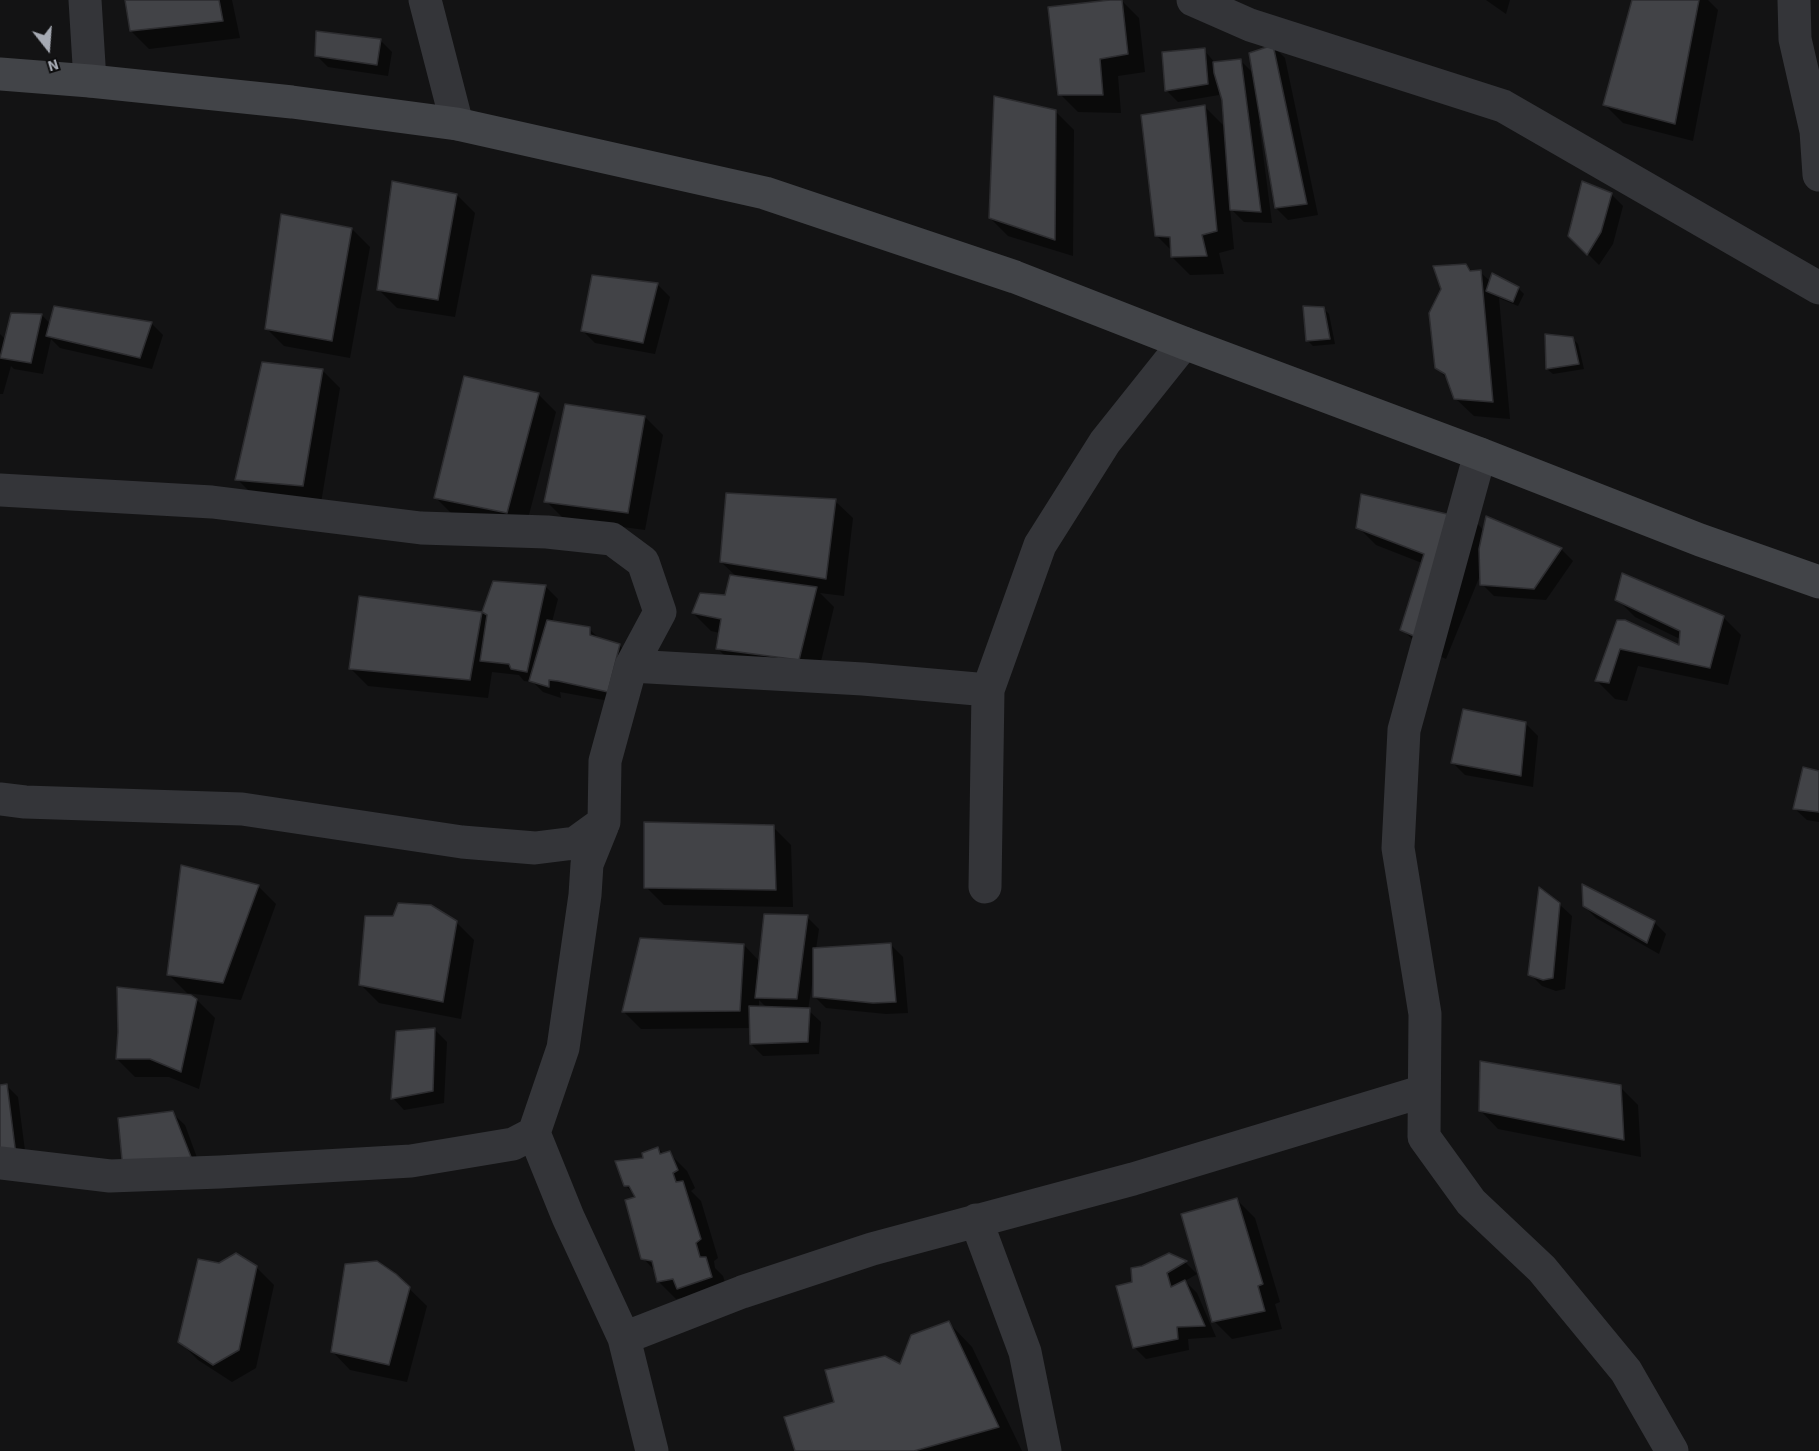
<!DOCTYPE html>
<style>
body{margin:0}
#map{position:relative;width:1819px;height:1451px;overflow:hidden;background:#131314;font-family:"Source Sans 3",sans-serif}
canvas{display:block}
.north{position:absolute;left:18px;top:18px;width:60px;height:60px;-webkit-text-stroke:4px #0e0e0f;paint-order:stroke;rotate:163deg;font-size:16px;font-weight:700;line-height:24px;text-align:center;color:#a6aab3}
.north::after{content:'';display:block;margin:auto;width:21px;height:27px;background:#a6aab3;clip-path:polygon(50% 0,100% 100%,50% 72%,0 100%)}
</style>
<div id="map">
<canvas width="1819" height="1451"></canvas>
<div class="north">N</div>
</div>
<script>
const ctx = document.querySelector('canvas').getContext('2d');
ctx.lineJoin = 'round';
function paint(path, color) { ctx.fillStyle = color; ctx.fill(path, 'evenodd'); }
function stroke(path, color, width, dash) { ctx.strokeStyle = color; ctx.lineWidth = width; ctx.lineCap = dash ? 'butt' : 'round'; ctx.setLineDash(dash || []); ctx.stroke(path); }
paint(new Path2D(`
 M 126,0 L 232,0 L 240,38 L 149,49 L 131,31 Z
 M 1121,0 L 1139,18 L 1145,72 L 1118,76 L 1121,113 L 1078,112 L 1060,94 Z
 M 1486,0 L 1510,0 L 1506,14 Z
 M 1633,0 L 1708,0 L 1718,10 L 1693,141 L 1623,123 L 1605,105 Z
 M 380,40 L 392,52 L 388,76 L 328,67 L 316,55 Z
 M 1273,46 L 1285,58 L 1318,215 L 1288,220 L 1276,208 L 1262,122 L 1259,123 L 1272,223 L 1244,222 L 1230,208 L 1234,249 L 1219,253 L 1224,274 L 1190,275 L 1172,257 L 1172,251 L 1156,235 L 1205,107 L 1226,128 L 1224,100 L 1220,87 L 1219,95 L 1178,102 L 1166,90 L 1204,50 L 1216,64 L 1241,61 L 1254,74 Z
 M 1056,112 L 1074,130 L 1073,256 L 1008,236 L 990,218 Z
 M 1611,194 L 1623,206 L 1613,244 L 1599,265 L 1570,236 Z
 M 457,195 L 475,213 L 455,317 L 397,308 L 379,290 Z
 M 352,229 L 370,247 L 350,358 L 284,346 L 266,328 Z
 M 1466,266 L 1473,272 L 1480,272 L 1491,282 L 1518,288 L 1524,294 L 1518,306 L 1499,298 L 1510,419 L 1474,416 L 1455,398 L 1448,380 L 1436,367 Z
 M 593,277 L 658,285 L 670,297 L 655,354 L 595,343 L 583,331 Z
 M 55,308 L 152,324 L 163,335 L 152,369 L 60,348 L 51,339 L 43,374 L 14,369 L 11,366 L 3,394 L 0,394 L 0,334 L 6,340 L 42,315 L 51,325 Z
 M 1323,308 L 1329,314 L 1335,344 L 1313,346 L 1307,340 Z
 M 1572,338 L 1578,344 L 1584,369 L 1553,374 L 1547,369 Z
 M 322,370 L 340,388 L 321,503 L 255,497 L 237,479 Z
 M 538,394 L 556,412 L 525,530 L 454,516 L 436,498 Z
 M 645,417 L 663,435 L 645,530 L 564,519 L 546,501 Z
 M 835,501 L 853,518 L 844,596 L 820,593 L 834,607 L 817,678 L 736,667 L 718,649 L 720,633 L 711,631 L 693,613 L 726,597 L 737,577 L 721,562 Z
 M 1477,523 L 1484,531 L 1561,549 L 1573,561 L 1546,600 L 1494,596 L 1482,584 L 1481,573 L 1446,659 L 1420,647 L 1402,629 L 1422,563 L 1376,545 L 1358,527 Z
 M 494,582 L 546,587 L 558,599 L 552,622 L 589,629 L 601,640 L 620,646 L 632,658 L 620,703 L 560,692 L 561,698 L 543,692 L 533,682 L 524,681 L 519,675 L 492,672 L 488,698 L 368,686 L 350,668 L 360,598 L 483,613 Z
 M 1617,599 L 1723,617 L 1741,635 L 1728,685 L 1638,666 L 1627,701 L 1615,699 L 1597,681 L 1618,621 L 1680,647 L 1680,639 L 1635,617 Z
 M 1526,724 L 1538,736 L 1533,787 L 1465,775 L 1453,763 Z
 M 1819,773 L 1819,822 L 1807,820 L 1795,809 Z
 M 773,827 L 791,845 L 793,907 L 664,905 L 646,887 Z
 M 258,886 L 276,904 L 241,1000 L 187,993 L 169,975 Z
 M 1559,904 L 1572,916 L 1565,989 L 1556,991 L 1542,986 L 1530,974 Z
 M 1584,906 L 1654,922 L 1666,934 L 1659,954 L 1596,918 Z
 M 807,917 L 819,929 L 816,949 L 891,945 L 903,957 L 908,1013 L 886,1014 L 826,1008 L 814,996 L 815,978 L 813,978 L 808,1010 L 821,1022 L 819,1054 L 763,1056 L 751,1044 L 751,1028 L 641,1029 L 623,1011 L 744,945 L 760,962 ZM 759,1000 L 767,1008 L 759,1008 Z
 M 456,922 L 474,940 L 461,1019 L 379,1003 L 361,985 Z
 M 197,1000 L 215,1018 L 199,1089 L 169,1077 L 135,1077 L 117,1059 Z
 M 435,1030 L 447,1042 L 444,1103 L 404,1110 L 393,1098 Z
 M 6,1085 L 18,1097 L 27,1166 L 0,1166 L 0,1087 Z
 M 1620,1087 L 1638,1105 L 1641,1157 L 1498,1129 L 1480,1110 Z
 M 172,1113 L 185,1125 L 203,1174 L 119,1119 Z
 M 658,1148 L 664,1154 L 669,1153 L 687,1171 L 695,1188 L 691,1191 L 701,1201 L 718,1258 L 714,1261 L 715,1268 L 723,1276 L 729,1295 L 687,1297 L 676,1299 L 658,1281 L 656,1272 L 643,1258 L 637,1197 L 625,1185 L 645,1159 Z
 M 1237,1200 L 1255,1218 L 1280,1302 L 1275,1304 L 1282,1329 L 1232,1339 L 1214,1321 Z
 M 1169,1254 L 1186,1263 L 1197,1274 L 1185,1281 L 1197,1293 L 1216,1337 L 1188,1339 L 1189,1350 L 1146,1359 L 1134,1347 L 1134,1283 L 1143,1267 Z
 M 256,1267 L 274,1285 L 256,1368 L 232,1382 L 198,1360 L 180,1342 Z
 M 395,1275 L 427,1306 L 407,1382 L 350,1370 L 332,1351 Z
 M 949,1323 L 972,1347 L 1022,1451 L 797,1451 L 836,1403 L 901,1366 Z`), '#0007');
const building = new Path2D(`
 M 125,0 L 219,0 L 223,21 L 130,31 Z
 M 1110,0 L 1122,0 L 1128,54 L 1100,59 L 1103,95 L 1058,95 L 1048,7 Z
 M 1632,0 L 1699,0 L 1675,124 L 1603,105 Z
 M 316,31 L 381,39 L 377,65 L 315,56 Z
 M 1273,45 L 1307,204 L 1275,208 L 1249,53 Z
 M 1205,48 L 1208,84 L 1165,91 L 1162,52 Z
 M 1241,59 L 1261,212 L 1230,210 L 1222,100 L 1214,73 L 1213,62 Z
 M 994,96 L 1056,110 L 1055,240 L 989,218 Z
 M 1205,105 L 1217,231 L 1202,235 L 1207,256 L 1171,257 L 1170,237 L 1155,236 L 1141,115 Z
 M 392,181 L 457,194 L 438,300 L 377,290 Z
 M 1582,181 L 1612,193 L 1601,232 L 1587,255 L 1568,236 Z
 M 281,214 L 352,228 L 332,341 L 265,329 Z
 M 1466,264 L 1470,271 L 1481,270 L 1493,402 L 1454,399 L 1445,374 L 1435,368 L 1429,313 L 1441,289 L 1433,266 Z
 M 1492,273 L 1519,287 L 1513,302 L 1486,291 Z
 M 592,275 L 658,283 L 643,343 L 581,331 Z
 M 54,306 L 152,322 L 140,358 L 46,336 Z
 M 1303,306 L 1324,307 L 1330,339 L 1306,341 Z
 M 11,313 L 42,314 L 31,363 L 0,358 Z
 M 1545,334 L 1573,337 L 1579,364 L 1546,369 Z
 M 262,362 L 323,369 L 303,486 L 235,480 Z
 M 464,376 L 539,393 L 507,513 L 434,498 Z
 M 565,404 L 645,416 L 628,513 L 544,502 Z
 M 726,493 L 836,499 L 826,579 L 720,562 Z
 M 1361,494 L 1477,521 L 1428,642 L 1400,630 L 1424,554 L 1356,528 Z
 M 1486,516 L 1562,548 L 1534,589 L 1480,585 L 1479,549 Z
 M 1622,573 L 1724,616 L 1710,668 L 1620,649 L 1609,683 L 1595,681 L 1617,620 L 1625,620 L 1679,645 L 1680,631 L 1615,600 Z
 M 730,575 L 817,587 L 799,660 L 716,649 L 721,619 L 692,613 L 700,593 L 725,595 Z
 M 493,581 L 546,585 L 527,672 L 511,669 L 509,664 L 480,661 L 487,615 L 482,612 Z
 M 359,596 L 482,612 L 470,680 L 349,669 Z
 M 547,620 L 590,627 L 590,635 L 620,644 L 608,692 L 558,681 L 549,680 L 549,687 L 529,681 Z
 M 1463,709 L 1526,722 L 1521,776 L 1451,763 Z
 M 1803,767 L 1819,771 L 1819,812 L 1793,809 Z
 M 644,822 L 774,825 L 776,890 L 644,888 Z
 M 181,865 L 259,885 L 223,983 L 167,975 Z
 M 1582,884 L 1655,921 L 1647,943 L 1583,906 Z
 M 1539,887 L 1560,903 L 1553,978 L 1543,980 L 1528,975 Z
 M 398,903 L 431,905 L 457,921 L 443,1002 L 359,985 L 365,916 L 393,916 Z
 M 764,914 L 808,915 L 797,999 L 755,998 Z
 M 640,938 L 744,944 L 740,1011 L 622,1012 Z
 M 891,943 L 896,1002 L 873,1003 L 813,997 L 813,948 Z
 M 117,987 L 191,995 L 197,999 L 181,1072 L 150,1059 L 116,1059 L 118,1032 Z
 M 749,1006 L 810,1008 L 808,1042 L 750,1044 Z
 M 435,1028 L 433,1091 L 391,1099 L 396,1031 Z
 M 1480,1061 L 1621,1085 L 1624,1140 L 1479,1111 Z
 M 7,1084 L 16,1155 L 0,1155 L 0,1085 Z
 M 173,1111 L 193,1162 L 123,1170 L 118,1118 Z
 M 658,1147 L 660,1154 L 670,1151 L 678,1170 L 673,1173 L 676,1182 L 683,1181 L 701,1239 L 696,1243 L 700,1257 L 706,1257 L 712,1277 L 677,1289 L 673,1279 L 657,1282 L 652,1261 L 641,1259 L 625,1200 L 635,1197 L 629,1186 L 624,1186 L 615,1161 L 643,1158 L 642,1153 Z
 M 1237,1198 L 1263,1284 L 1258,1286 L 1265,1311 L 1212,1322 L 1181,1214 Z
 M 236,1253 L 257,1266 L 239,1350 L 213,1365 L 178,1342 L 198,1259 L 219,1263 Z
 M 1169,1253 L 1187,1261 L 1167,1273 L 1171,1287 L 1185,1280 L 1205,1326 L 1177,1327 L 1178,1339 L 1133,1348 L 1116,1286 L 1132,1282 L 1131,1268 L 1142,1266 Z
 M 377,1261 L 396,1274 L 410,1287 L 389,1365 L 331,1352 L 345,1264 Z
 M 949,1321 L 999,1427 L 914,1451 L 795,1451 L 784,1417 L 834,1402 L 825,1370 L 885,1356 L 900,1364 L 911,1335 Z`);
paint(building, '#424347');
stroke(building, '#2d2d30', 1.5);
stroke(new Path2D(`
 M 85,0 L 90,81
 M 425,0 L 457,124
 M 1193,0 L 1250,25 L 1503,106 L 1819,288
 M 1794,0 L 1795,39 L 1816,131 L 1819,175
 M 1480,454 L 1404,730 L 1398,848 L 1425,1014 L 1424,1137 L 1471,1202 L 1542,1269 L 1626,1371 L 1672,1451
 M 0,490 L 212,502 L 421,528 L 547,532 L 612,539 L 643,562 L 660,612 L 631,666 L 605,761 L 604,822 L 575,843 L 535,848 L 462,842 L 242,809 L 25,802 L 0,799
 M 631,666 L 863,679 L 988,690
 M 604,822 L 587,864 L 585,895 L 563,1048 L 534,1133 L 568,1217 L 624,1338 L 652,1451
 M 985,887 L 988,690 L 1040,545 L 1105,442 L 1184,343
 M 0,1163 L 110,1176 L 220,1172 L 411,1161 L 513,1144 L 534,1133
 M 976,1220 L 1025,1352 L 1045,1451
 M 624,1338 L 742,1292 L 872,1249 L 1133,1179 L 1424,1091`), '#343539', 33);
stroke(new Path2D(`
 M 0,74 L 90,81 L 292,102 L 457,124 L 765,193 L 1015,277 L 1184,343 L 1480,454 L 1700,540 L 1819,582`), '#424448', 33);
</script>
